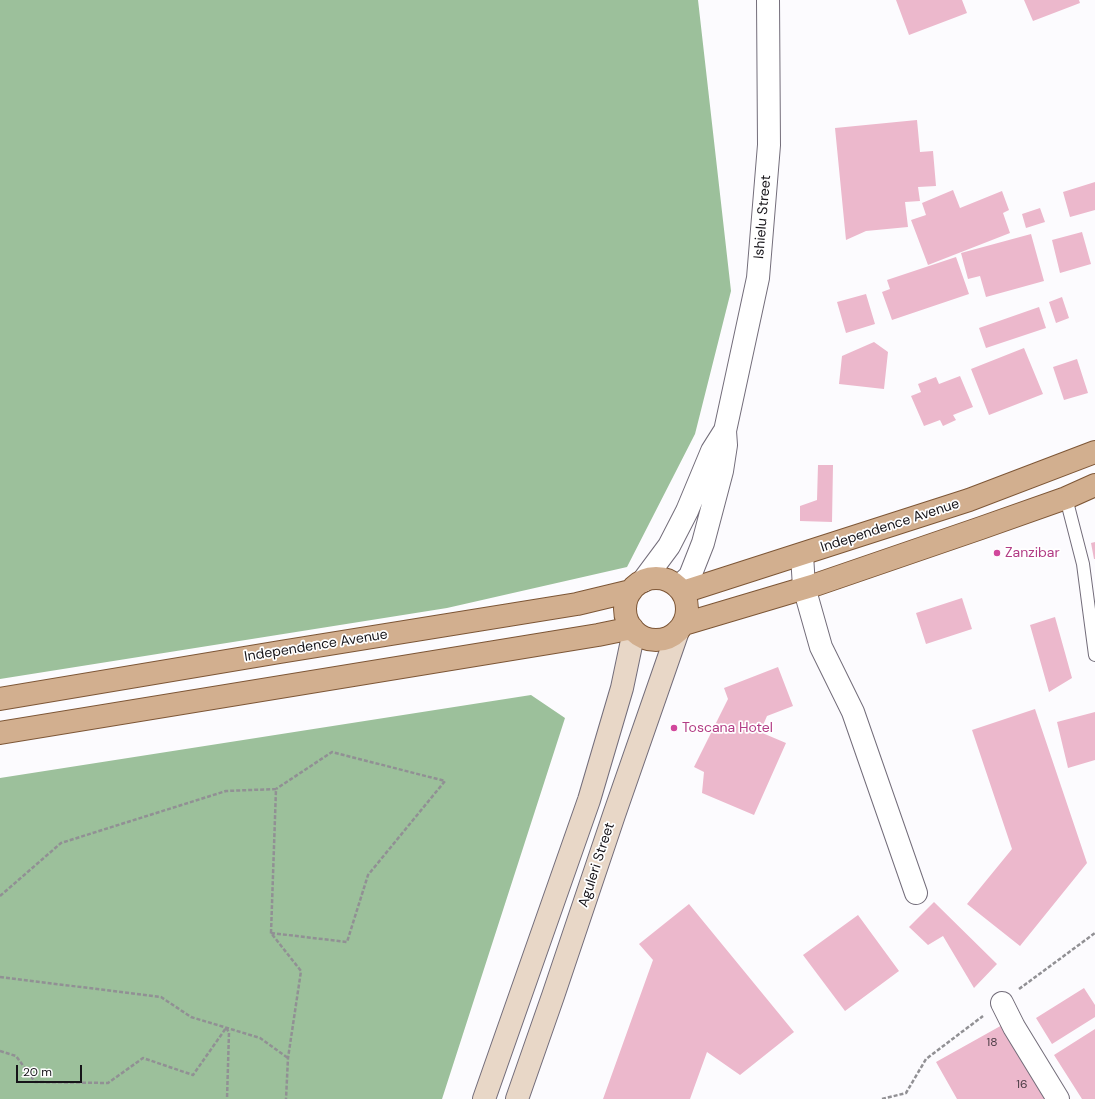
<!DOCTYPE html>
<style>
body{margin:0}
#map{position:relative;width:1095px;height:1099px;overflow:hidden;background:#fcfbfe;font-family:"DM Sans",sans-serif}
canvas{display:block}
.scale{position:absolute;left:16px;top:1065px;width:66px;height:18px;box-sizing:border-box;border:2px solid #161419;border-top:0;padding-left:5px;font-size:12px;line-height:14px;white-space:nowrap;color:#161419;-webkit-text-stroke:3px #fff;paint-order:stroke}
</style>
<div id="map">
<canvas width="1095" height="1099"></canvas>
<div class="scale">20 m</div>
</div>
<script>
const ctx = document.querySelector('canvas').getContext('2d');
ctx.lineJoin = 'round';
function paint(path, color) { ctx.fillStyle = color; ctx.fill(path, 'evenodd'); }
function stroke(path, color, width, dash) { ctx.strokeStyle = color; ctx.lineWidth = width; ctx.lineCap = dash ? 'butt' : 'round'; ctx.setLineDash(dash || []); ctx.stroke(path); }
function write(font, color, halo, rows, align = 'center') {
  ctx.font = font + ' "DM Sans",sans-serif'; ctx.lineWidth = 3.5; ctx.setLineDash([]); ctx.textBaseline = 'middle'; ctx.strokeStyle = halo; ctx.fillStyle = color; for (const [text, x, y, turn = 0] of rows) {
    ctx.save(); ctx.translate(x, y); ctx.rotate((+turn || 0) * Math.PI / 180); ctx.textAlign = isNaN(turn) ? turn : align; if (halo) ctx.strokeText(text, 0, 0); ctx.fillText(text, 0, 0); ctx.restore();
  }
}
paint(new Path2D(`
 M 0,0 L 698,0 L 731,291 L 695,434 L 627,567 L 447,608 L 0,679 Z
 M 531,695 L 565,718 L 442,1099 L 0,1099 L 0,778 Z`), '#9cc09b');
paint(new Path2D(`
 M 896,0 L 962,0 L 967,13 L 909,35 Z
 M 1024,0 L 1079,0 L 1080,3 L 1033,21 Z
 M 917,120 L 920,152 L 933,151 L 936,186 L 918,187 L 920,201 L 905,202 L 908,227 L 866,231 L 846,240 L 835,128 Z
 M 1095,182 L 1095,210 L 1070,217 L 1063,192 Z
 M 953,190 L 960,208 L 1002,191 L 1009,210 L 1003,213 L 1010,233 L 928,265 L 911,220 L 926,215 L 922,203 Z
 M 1040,208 L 1045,222 L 1026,228 L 1022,214 Z
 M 1082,232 L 1091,264 L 1060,273 L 1052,240 Z
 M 1031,234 L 1044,281 L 986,297 L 980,276 L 968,279 L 961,253 Z
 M 956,257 L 969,294 L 892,320 L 882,292 L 890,289 L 887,280 Z
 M 866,294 L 875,324 L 846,333 L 837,302 Z
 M 1062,297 L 1069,318 L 1056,323 L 1049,302 Z
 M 1039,307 L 1046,328 L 986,348 L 979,328 Z
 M 874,342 L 888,352 L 884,389 L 839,384 L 842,356 Z
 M 1024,348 L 1043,394 L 989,415 L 971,369 Z
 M 1077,359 L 1088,393 L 1064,400 L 1053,367 Z
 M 960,376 L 973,407 L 953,415 L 956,420 L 943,426 L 940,420 L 924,426 L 911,396 L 921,392 L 918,384 L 936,377 L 939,384 Z
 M 818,465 L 833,465 L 832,522 L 800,521 L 800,506 L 817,500 Z
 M 1095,542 L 1095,559 L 1094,559 L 1091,543 Z
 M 962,598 L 972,629 L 926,644 L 916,613 Z
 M 1055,617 L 1072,678 L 1049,692 L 1030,625 Z
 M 778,667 L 793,706 L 767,716 L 760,732 L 786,743 L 754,815 L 702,793 L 704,772 L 694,767 L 728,699 L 724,688 Z
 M 1035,709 L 1087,863 L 1020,946 L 967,904 L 1012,849 L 972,730 Z
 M 1095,712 L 1095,760 L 1068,768 L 1057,722 Z
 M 934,902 L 997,964 L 974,988 L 943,936 L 928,945 L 909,927 Z
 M 689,904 L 794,1032 L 740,1075 L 707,1052 L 690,1099 L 603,1099 L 653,960 L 639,944 Z
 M 858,915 L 899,971 L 845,1011 L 803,955 Z
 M 1084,988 L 1095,1005 L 1095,1017 L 1052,1044 L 1036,1018 Z
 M 1004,1024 L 1046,1099 L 957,1099 L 936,1062 Z
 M 1095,1029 L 1095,1099 L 1082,1099 L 1054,1055 Z`), '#ecb8cc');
const lane = new Path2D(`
 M 1066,498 L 1083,564 L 1095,655`);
const street = new Path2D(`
 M 802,555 L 804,587 L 821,647 L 853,712 L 916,893
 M 643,581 L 669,546 L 687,511 L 712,451 L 724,432
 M 678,587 L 690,576 L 703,543 L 722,471 L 726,445 L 725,431 L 758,278 L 769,145 L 768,0
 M 1002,1003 L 1014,1027 L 1058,1099`);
const secondary = new Path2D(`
 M 484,1099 L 589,800 L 622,688 L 634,631
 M 517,1099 L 553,996 L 614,815 L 678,631`);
const primary = new Path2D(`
 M625 609a31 31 0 1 1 62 0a31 31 0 1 1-62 0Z
 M 683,592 L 969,500 L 1095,452
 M 684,624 L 815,585 L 981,528 L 1066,498 L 1095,485
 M 0,699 L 280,652 L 577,604 L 631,591
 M 0,733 L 598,635 L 632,628`);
stroke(lane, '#736d7a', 14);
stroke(street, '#736d7a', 24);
stroke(secondary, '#736d7a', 24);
stroke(primary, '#7d5636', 24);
stroke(new Path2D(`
 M 0,896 L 61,843 L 226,791 L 276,789 L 271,933 L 301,971 L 288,1058 L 286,1099
 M 271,933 L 347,942 L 368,875 L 445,781 L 332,752 L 276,789
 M 0,977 L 161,997 L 191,1017 L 260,1038 L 288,1058
 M 1019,989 L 1095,933
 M 226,1028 L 229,1032 L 227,1099
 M 0,1051 L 16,1056 L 35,1082 L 108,1083 L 143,1058 L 193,1075 L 226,1028
 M 882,1099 L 906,1093 L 926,1059 L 983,1016`), '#919094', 2.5, [4, 2]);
stroke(lane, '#fff', 12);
stroke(street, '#fff', 22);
stroke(secondary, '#e8d7c7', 22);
stroke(primary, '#d2af8f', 22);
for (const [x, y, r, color] of [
 [997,553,4,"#d1479c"],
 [674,728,4,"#d1479c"]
]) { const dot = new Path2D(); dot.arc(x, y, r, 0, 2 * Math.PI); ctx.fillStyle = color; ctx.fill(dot); stroke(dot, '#fff', 1.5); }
write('12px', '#4c3d46', null, [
 ["18",992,1043],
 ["16",1022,1085]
]);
write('14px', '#161419', '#fff', [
 ["Ishielu Street",763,217,-85],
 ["Independence Avenue",890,526,-18],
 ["Independence Avenue",316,646,-9],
 ["Aguleri Street",597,865,-72]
]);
write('14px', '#b23c85', '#fff', [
 ["Zanzibar",1005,553],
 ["Toscana Hotel",682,728]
], 'left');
</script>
